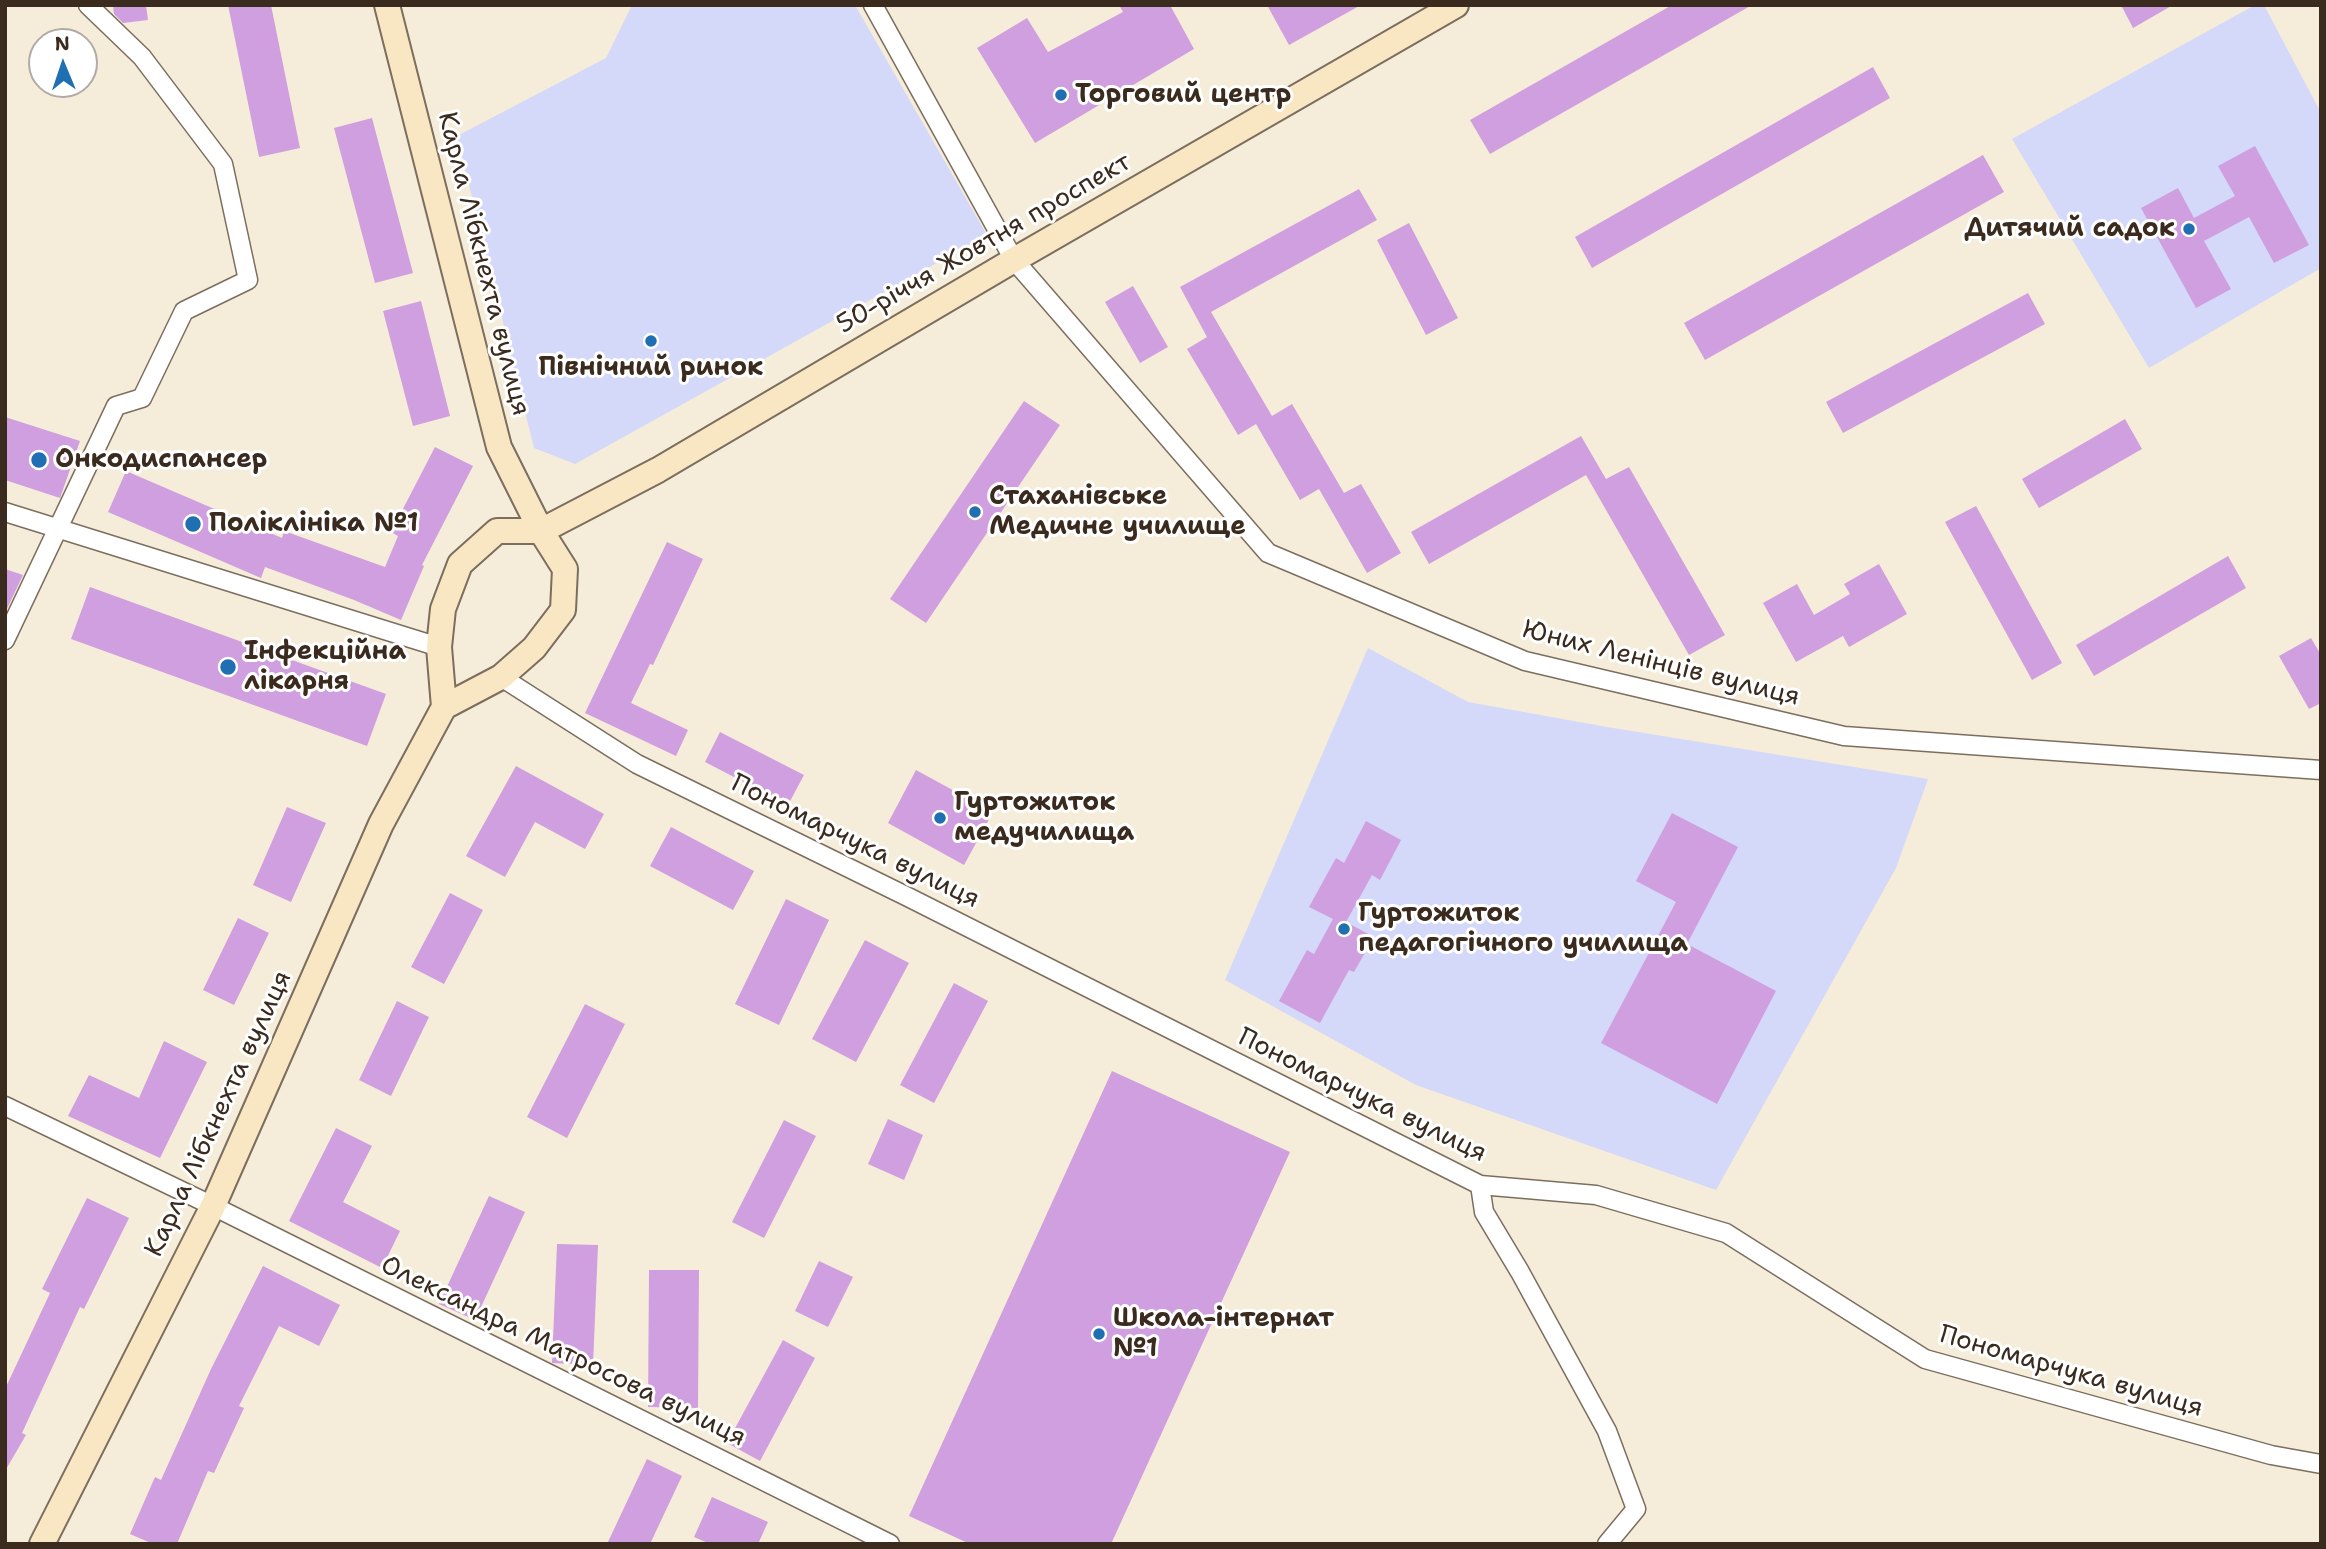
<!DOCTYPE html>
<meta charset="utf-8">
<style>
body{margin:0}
#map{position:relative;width:2326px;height:1549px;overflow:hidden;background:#f5edd9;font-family:"Shantell Sans",sans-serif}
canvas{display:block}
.frame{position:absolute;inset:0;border:7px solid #3b2a1e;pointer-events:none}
.north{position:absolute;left:28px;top:28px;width:70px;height:70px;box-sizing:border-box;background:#fff;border:2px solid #b1aaa5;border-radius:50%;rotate:358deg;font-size:19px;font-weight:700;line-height:28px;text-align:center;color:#3b2a1e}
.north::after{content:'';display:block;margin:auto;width:24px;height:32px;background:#1f6fb2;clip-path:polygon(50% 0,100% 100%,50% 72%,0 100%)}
</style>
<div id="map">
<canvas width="2326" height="1549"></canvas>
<div class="frame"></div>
<div class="north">N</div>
</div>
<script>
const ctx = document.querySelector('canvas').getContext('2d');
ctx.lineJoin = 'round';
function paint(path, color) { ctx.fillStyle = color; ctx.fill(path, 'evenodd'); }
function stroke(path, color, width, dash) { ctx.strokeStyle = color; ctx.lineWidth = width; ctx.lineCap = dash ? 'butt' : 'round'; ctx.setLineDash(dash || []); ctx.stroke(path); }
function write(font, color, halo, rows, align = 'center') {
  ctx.font = font + ' "Shantell Sans",sans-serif'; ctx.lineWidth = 6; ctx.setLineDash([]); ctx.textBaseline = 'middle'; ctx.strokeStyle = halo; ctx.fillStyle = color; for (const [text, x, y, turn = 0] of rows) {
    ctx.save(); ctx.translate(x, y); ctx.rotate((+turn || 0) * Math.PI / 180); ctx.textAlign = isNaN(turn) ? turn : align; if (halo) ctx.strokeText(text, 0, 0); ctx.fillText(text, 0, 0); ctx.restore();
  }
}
paint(new Path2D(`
 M 632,5 L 855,5 L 987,235 L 575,464 L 534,448 L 457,136 L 606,58 Z
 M 2255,5 L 2264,5 L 2321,113 L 2321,268 L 2149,368 L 2012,139 Z
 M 1368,648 L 1468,702 L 1607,727 L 1928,779 L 1896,868 L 1716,1190 L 1416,1085 L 1225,980 Z`), '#d4d8f9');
paint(new Path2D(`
 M 113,5 L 146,5 L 148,20 L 123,23 L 114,14 Z
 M 228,5 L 271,5 L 300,148 L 259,157 Z
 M 1119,5 L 1170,5 L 1194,49 L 1035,143 L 977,48 L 1027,18 L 1048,52 L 1123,12 Z
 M 1267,5 L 1361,5 L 1289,45 Z
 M 1672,5 L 1752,5 L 1490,154 L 1470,120 Z
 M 2121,5 L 2173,5 L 2133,28 Z
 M 1873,67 L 1890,98 L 1592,268 L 1575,237 Z
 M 372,118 L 413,273 L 375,283 L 334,128 Z
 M 2255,146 L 2309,245 L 2274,263 L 2249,217 L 2204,241 L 2231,289 L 2196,308 L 2141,208 L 2178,188 L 2194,218 L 2235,196 L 2218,166 Z
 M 1983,155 L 2004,192 L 1705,360 L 1684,323 Z
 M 1359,189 L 1377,220 L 1211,312 L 1272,416 L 1292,404 L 1344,493 L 1361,484 L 1401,553 L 1367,573 L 1319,489 L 1300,500 L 1256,424 L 1238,435 L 1187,349 L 1207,337 L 1180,287 Z
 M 1409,223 L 1458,318 L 1426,335 L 1377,240 Z
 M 1133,286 L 1168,347 L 1140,363 L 1105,302 Z
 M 2028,293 L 2045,324 L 1843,433 L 1826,402 Z
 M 421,301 L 450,416 L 413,426 L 383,311 Z
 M 1024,401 L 1060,425 L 926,623 L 890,599 Z
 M 5,417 L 80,441 L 60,498 L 5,480 Z
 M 2125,419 L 2142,449 L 2039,508 L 2022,479 Z
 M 1581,436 L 1606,479 L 1629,467 L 1725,635 L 1689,655 L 1586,475 L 1429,564 L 1411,532 Z
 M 435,447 L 473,466 L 422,565 L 424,566 L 401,620 L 354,600 L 265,567 L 261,578 L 108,512 L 126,471 L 282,538 L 284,531 L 385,567 L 398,536 L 391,532 Z
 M 1976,506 L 2062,663 L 2032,680 L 1945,522 Z
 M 667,542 L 703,559 L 653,665 L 650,664 L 631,703 L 688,730 L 676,756 L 585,713 Z
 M 2228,556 L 2246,588 L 2094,676 L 2076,645 Z
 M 1879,564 L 1907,614 L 1849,647 L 1843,636 L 1796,662 L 1763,603 L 1797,584 L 1814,615 L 1850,594 L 1844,584 Z
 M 5,569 L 23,575 L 5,613 Z
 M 90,587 L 386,694 L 367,746 L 71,639 Z
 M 2311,638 L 2321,655 L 2321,703 L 2309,709 L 2279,656 Z
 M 720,732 L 804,775 L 788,805 L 705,762 Z
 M 516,766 L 604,814 L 585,849 L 535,822 L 505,877 L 466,856 Z
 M 916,770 L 993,812 L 964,865 L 888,823 Z
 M 287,807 L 326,823 L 291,902 L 253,885 Z
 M 1672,813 L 1738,847 L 1687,944 L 1776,991 L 1717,1104 L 1601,1043 L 1676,902 L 1636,881 Z
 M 1366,821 L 1401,840 L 1380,880 L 1372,875 L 1346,922 L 1374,937 L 1354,972 L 1349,970 L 1320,1023 L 1279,1001 L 1307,950 L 1314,954 L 1333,919 L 1309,907 L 1336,858 L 1344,863 Z
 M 671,827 L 754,871 L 733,910 L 650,866 Z
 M 450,893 L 483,910 L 444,984 L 411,967 Z
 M 786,899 L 829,920 L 779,1025 L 735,1004 Z
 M 238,918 L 269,933 L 234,1005 L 203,990 Z
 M 865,940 L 909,963 L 856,1062 L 812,1039 Z
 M 954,983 L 988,1001 L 934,1103 L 900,1085 Z
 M 397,1001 L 429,1017 L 391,1096 L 359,1080 Z
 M 585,1004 L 625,1024 L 567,1138 L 527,1117 Z
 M 164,1041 L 207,1062 L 160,1158 L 68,1116 L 89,1075 L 139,1098 Z
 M 1112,1071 L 1290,1152 L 1111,1544 L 970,1544 L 909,1516 Z
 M 888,1119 L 923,1135 L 904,1180 L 868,1164 Z
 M 784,1120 L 816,1136 L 764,1238 L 732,1222 Z
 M 336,1128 L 372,1146 L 343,1202 L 400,1231 L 382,1268 L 289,1221 Z
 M 489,1196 L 525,1212 L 475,1320 L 439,1304 Z
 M 87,1198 L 129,1218 L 84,1309 L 80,1307 L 22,1433 L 26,1435 L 5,1471 L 5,1389 L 50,1293 L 42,1289 Z
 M 557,1244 L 598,1245 L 593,1365 L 552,1363 Z
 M 819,1261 L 853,1277 L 828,1327 L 795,1311 Z
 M 263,1266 L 340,1305 L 319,1346 L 279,1326 L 239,1406 L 244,1408 L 214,1473 L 208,1471 L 177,1544 L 153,1544 L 130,1534 L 155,1477 L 161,1480 L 211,1369 Z
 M 649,1270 L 699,1270 L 698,1408 L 648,1407 Z
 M 783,1340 L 815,1358 L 760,1461 L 727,1443 Z
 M 647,1459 L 682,1476 L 650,1544 L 607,1544 Z
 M 712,1497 L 768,1522 L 758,1544 L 710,1544 L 694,1537 Z`), '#d09fdf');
const street = new Path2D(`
 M 873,5 L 1014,260 L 1268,553 L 1525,661 L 1844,736 L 2321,770
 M 5,512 L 439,647
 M 5,640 L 116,406 L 142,398 L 184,311 L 248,280 L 223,164 L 142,57 L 88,5
 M 501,677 L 637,764 L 908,897 L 1480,1185 L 1596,1195 L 1726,1233 L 1925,1359 L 2271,1455 L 2321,1464
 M 5,1106 L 213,1206 L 890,1544
 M 1480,1185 L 1484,1212 L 1520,1272 L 1607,1431 L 1636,1509 L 1607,1544`);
const secondary = new Path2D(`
 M 387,5 L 499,447 L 541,531 L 565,569 L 563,610 L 534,648 L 501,677 L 444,707 L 439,647 L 443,609 L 460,564 L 497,531 L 541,531 L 658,470 L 1014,260 L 1456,5
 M 42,1544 L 213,1206 L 381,824 L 444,707`);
stroke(street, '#7c6e5f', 21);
stroke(secondary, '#7c6e5f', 28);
stroke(street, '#fff', 18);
stroke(secondary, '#f9e7c3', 24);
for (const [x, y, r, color] of [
 [1061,95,7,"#1f6fb2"],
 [2189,229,7,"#1f6fb2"],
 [651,341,7,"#1f6fb2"],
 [39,460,9,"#1f6fb2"],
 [975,512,7,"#1f6fb2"],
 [193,524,9,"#1f6fb2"],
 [228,667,9,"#1f6fb2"],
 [940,818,7,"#1f6fb2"],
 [1344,929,7,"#1f6fb2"],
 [1099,1334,7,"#1f6fb2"]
]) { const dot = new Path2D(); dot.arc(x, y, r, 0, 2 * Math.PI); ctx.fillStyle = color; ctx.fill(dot); stroke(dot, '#fff', 2.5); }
write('bold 26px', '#3b2a1e', '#fff', [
 ["Торговий центр",1075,95],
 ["Дитячий садок",2175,229,"right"],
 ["Північний ринок",651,368,"center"],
 ["Онкодиспансер",55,460],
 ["Стаханівське",989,497],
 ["Медичне училище",989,527],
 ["Поліклініка №1",209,524],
 ["Інфекційна",244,652],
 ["лікарня",244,682],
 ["Гуртожиток",954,803],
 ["медучилища",954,833],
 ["Гуртожиток",1358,914],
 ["педагогічного училища",1358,944],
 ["Школа-інтернат",1113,1319],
 ["№1",1113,1349]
], 'left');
write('26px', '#3b2a1e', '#fff', [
 ["50-річчя Жовтня проспект",984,244,-30],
 ["Карла Лібкнехта вулиця",483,264,76],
 ["Юних Ленінців вулиця",1661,664,14],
 ["Пономарчука вулиця",855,842,26],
 ["Пономарчука вулиця",1362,1096,26],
 ["Карла Лібкнехта вулиця",219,1114,-65],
 ["Олександра Матросова вулиця",563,1352,26],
 ["Пономарчука вулиця",2071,1372,16]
]);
</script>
